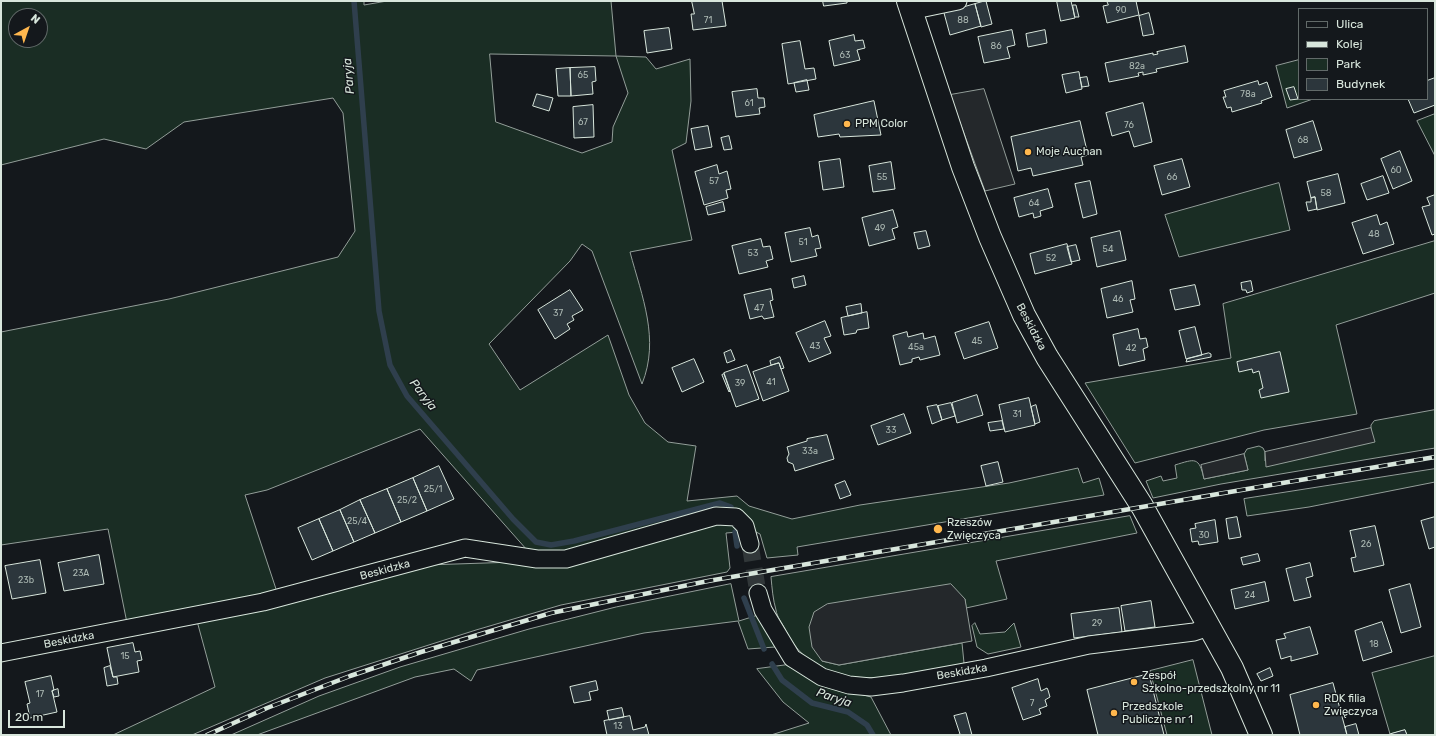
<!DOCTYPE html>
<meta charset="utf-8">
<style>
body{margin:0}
#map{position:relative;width:1436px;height:736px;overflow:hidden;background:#14181c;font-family:Rubik,sans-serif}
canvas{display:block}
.frame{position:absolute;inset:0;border:2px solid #d8e6dc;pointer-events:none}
.legend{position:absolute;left:1298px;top:8px;width:130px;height:92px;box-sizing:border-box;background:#14181c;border:1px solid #626a69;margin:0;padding:5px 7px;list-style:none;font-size:12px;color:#d8e6dc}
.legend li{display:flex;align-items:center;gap:8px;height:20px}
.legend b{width:20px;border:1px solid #626a69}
.north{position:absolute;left:8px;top:8px;width:40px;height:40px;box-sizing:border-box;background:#14181c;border:1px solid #626a69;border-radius:50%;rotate:40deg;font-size:11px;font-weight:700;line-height:16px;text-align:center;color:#d8e6dc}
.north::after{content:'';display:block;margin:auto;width:14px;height:18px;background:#ffb74d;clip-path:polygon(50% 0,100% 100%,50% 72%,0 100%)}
.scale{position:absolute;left:8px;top:710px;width:57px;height:18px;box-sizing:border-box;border:2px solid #d8e6dc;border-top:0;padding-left:5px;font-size:12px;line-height:14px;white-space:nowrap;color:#d8e6dc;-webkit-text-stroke:3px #14181c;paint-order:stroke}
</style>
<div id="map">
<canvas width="1436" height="736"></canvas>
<div class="frame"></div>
<ul class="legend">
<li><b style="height:5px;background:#14181c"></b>Ulica</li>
<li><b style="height:5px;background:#d8e6dc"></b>Kolej</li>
<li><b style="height:11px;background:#1a2d24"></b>Park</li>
<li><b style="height:11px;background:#2c363c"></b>Budynek</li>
</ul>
<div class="north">N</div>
<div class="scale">20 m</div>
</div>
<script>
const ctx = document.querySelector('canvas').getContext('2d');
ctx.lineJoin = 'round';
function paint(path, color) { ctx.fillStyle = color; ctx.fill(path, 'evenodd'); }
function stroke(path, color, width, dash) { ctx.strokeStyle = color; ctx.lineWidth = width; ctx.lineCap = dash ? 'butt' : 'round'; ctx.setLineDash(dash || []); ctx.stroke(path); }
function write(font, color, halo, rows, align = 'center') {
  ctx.font = font + ' Rubik,sans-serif'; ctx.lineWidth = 3; ctx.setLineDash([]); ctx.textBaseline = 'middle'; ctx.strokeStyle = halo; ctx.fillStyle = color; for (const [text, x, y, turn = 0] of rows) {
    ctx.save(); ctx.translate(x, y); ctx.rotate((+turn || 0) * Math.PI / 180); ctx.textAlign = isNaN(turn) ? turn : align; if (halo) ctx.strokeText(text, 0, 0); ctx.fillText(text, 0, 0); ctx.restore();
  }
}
const green = new Path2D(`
 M 1,1 L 364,1 L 364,5 L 387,1 L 611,1 L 616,56 L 646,57 L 656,69 L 690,59 L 691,101 L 686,143 L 672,150 L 692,240 L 630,252 C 642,297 660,339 642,384 L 592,251 L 582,244 L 570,261 L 489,344 L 520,390 L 608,335 L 629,395 L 645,423 L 668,442 L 696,446 L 687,501 L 737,496 L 749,506 L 792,519 L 860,505 L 1009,483 L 1078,468 L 1083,483 L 1099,478 L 1104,495 L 797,547 L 798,555 L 767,558 L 760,534 L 752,530 L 746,517 L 564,552 L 527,550 L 420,429 L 267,490 L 245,495 L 277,592 L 127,623 L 108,529 L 1,545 L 1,332 L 169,299 L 338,257 L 355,231 L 343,113 L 333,98 L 184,122 L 146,149 L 104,139 L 1,165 ZM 16,16 L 40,16 L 40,40 L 16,40 ZM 490,54 L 616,56 L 628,93 L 613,127 L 612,142 L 582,153 L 496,122 Z
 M 1299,60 L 1299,99 L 1313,99 L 1287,108 L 1276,66 Z
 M 1435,114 L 1435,156 L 1417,121 Z
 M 1279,183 L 1290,230 L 1179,257 L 1165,215 Z
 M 1435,241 L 1435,293 L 1336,325 L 1357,414 L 1264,430 L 1135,463 L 1085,383 L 1231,358 L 1223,304 Z
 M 1435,410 L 1435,448 L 1221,484 L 1153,498 L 1146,481 L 1161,476 L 1163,481 L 1177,478 L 1175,465 C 1195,459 1199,456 1204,479 L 1248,470 L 1244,454 L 1247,449 L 1259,446 L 1263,448 L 1265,452 L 1265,461 L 1371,432 L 1371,425 L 1374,421 Z
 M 1435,469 L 1435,482 L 1309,507 L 1247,516 L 1244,499 Z
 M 1130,516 L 1137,533 L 996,561 L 1007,599 L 966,608 L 965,599 L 822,661 L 839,665 L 962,643 L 964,663 C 945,671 925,672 905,675 C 856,682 809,679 785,629 C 782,623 777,617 776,610 C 773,600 772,588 771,577 Z
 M 727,522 L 738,527 L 739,532 L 726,533 L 730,568 L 727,572 L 561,605 L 476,630 L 325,678 L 192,735 L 113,735 L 215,687 L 197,621 L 426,565 L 515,562 L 657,539 Z
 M 731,584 L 739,621 L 758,615 L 775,647 L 748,649 L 738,621 L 644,633 L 477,670 L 471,681 L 454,669 L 415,677 L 257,735 L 231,735 L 319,696 L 400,667 L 529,629 L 616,607 Z
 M 975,623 L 980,634 L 1005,632 L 1014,623 L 1021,647 L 988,654 L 977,647 L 972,626 Z
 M 1435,656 L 1435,735 L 1407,735 L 1405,730 L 1390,734 L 1372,673 Z
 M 1193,660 L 1212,735 L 1167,735 L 1150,671 Z
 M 786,665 L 823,684 L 871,697 L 891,735 L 771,735 L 809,723 L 783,702 L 757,669 Z`);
paint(green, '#1a2d24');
stroke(green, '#939e99', 1);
const parking = new Path2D(`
 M 984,89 L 1015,184 L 985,191 L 950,95 Z
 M 1371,428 L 1375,442 L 1266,467 L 1265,452 Z
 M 1244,454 L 1248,470 L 1204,479 L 1201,465 Z
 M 951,584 L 965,599 L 972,641 L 839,665 L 822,661 L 812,647 L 809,627 L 814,612 L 827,604 Z`);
paint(parking, '#24282b');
stroke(parking, '#939e99', 1);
stroke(new Path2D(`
 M 354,1 L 379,311 L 390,365 L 407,396 L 513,519 L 536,542 L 551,545 L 574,541 L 720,503 L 731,507
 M 735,532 L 737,546
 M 744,598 L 764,649
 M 772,664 L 782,680 L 812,703 L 848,712 L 867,725 L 873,735`), '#2f3f4d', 5.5);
const building = new Path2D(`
 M 692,1 L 722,1 L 726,26 L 693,30 L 691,14 L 694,14 Z
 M 823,1 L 847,1 L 847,3 L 824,6 Z
 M 986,1 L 992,24 L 981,27 L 975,4 Z
 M 1057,1 L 1071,1 L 1075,18 L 1061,21 Z
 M 1107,1 L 1136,1 L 1139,15 L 1107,23 L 1103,6 L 1108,5 Z
 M 975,4 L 981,26 L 950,35 L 944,13 Z
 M 1073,5 L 1076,5 L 1079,17 L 1075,17 Z
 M 1149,13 L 1154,34 L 1143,36 L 1139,16 Z
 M 669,28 L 672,49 L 647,53 L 644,31 Z
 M 1012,30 L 1015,45 L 1007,47 L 1010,58 L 984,63 L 978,37 Z
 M 1045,30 L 1047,43 L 1028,47 L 1026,34 Z
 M 854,35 L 855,41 L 863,40 L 865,48 L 857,50 L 860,60 L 834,66 L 829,41 Z
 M 800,41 L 805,69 L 814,68 L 816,79 L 788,84 L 782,44 Z
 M 1185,46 L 1188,62 L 1156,69 L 1157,72 L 1143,75 L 1143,72 L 1138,73 L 1139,76 L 1109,82 L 1105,63 L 1153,53 L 1153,55 L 1158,54 L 1157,52 Z
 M 595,67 L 596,81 L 592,82 L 593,94 L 571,96 L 570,68 Z
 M 570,68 L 571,96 L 558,96 L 556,69 Z
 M 1079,72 L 1082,89 L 1066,93 L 1062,75 Z
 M 1087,77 L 1089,86 L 1082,87 L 1080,78 Z
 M 1435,78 L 1435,105 L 1414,113 L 1408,99 L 1427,99 L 1427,81 Z
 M 807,80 L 809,90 L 796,92 L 794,83 Z
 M 1258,81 L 1259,85 L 1267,82 L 1272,97 L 1261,101 L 1262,103 L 1232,112 L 1231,107 L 1227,108 L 1223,97 L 1226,97 L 1224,91 Z
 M 1294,87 L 1298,99 L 1290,100 L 1286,89 Z
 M 757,89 L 758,98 L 764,98 L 765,107 L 759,108 L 760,114 L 736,117 L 732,92 Z
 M 537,94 L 553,98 L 549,111 L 533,106 Z
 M 874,101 L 881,135 L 840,137 L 839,134 L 818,137 L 814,115 Z
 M 1143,103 L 1152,142 L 1134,147 L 1129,131 L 1112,136 L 1106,113 Z
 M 593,105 L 594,137 L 574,138 L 573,107 Z
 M 1080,121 L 1088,155 L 1081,157 L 1083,165 L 1033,176 L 1031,168 L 1018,171 L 1011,137 Z
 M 1313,121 L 1322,150 L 1294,158 L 1286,130 Z
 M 708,126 L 712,147 L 695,150 L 691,129 Z
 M 729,136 L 732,149 L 724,150 L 721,138 Z
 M 1400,151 L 1412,181 L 1393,189 L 1381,159 Z
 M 840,159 L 844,187 L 823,190 L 819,162 Z
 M 1182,159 L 1190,187 L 1162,195 L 1154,166 Z
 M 891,162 L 895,189 L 873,192 L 869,166 Z
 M 717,165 L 719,174 L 727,171 L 731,189 L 726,190 L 728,198 L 704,205 L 695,172 Z
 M 1338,174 L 1345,203 L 1317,210 L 1315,197 L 1311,198 L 1307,182 Z
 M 1383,176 L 1389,193 L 1367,200 L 1361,184 Z
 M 1090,181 L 1097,214 L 1083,218 L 1075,184 Z
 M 1048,189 L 1053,207 L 1040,211 L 1041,216 L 1034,218 L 1033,213 L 1019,217 L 1014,198 Z
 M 1435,195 L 1435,234 L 1432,235 L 1422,207 L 1430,205 L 1427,198 Z
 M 1315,197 L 1317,209 L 1308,211 L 1306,202 L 1311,202 L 1311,198 Z
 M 723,202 L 725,211 L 708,215 L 706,207 Z
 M 893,210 L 898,227 L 892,229 L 895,239 L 869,246 L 862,218 Z
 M 1377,215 L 1380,225 L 1387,222 L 1394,244 L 1363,254 L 1352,223 Z
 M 810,228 L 812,237 L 818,235 L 821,248 L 815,249 L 817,256 L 791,262 L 785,233 Z
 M 926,231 L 930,246 L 918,249 L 914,233 Z
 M 1120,231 L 1126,260 L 1097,267 L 1091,238 Z
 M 761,239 L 763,247 L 770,246 L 773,259 L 766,261 L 768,267 L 739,274 L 732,246 Z
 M 1067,244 L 1072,264 L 1035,274 L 1030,254 Z
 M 1076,245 L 1080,260 L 1071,262 L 1067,247 Z
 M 804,276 L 806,285 L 794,288 L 792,279 Z
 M 1132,281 L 1135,299 L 1130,300 L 1133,312 L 1107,318 L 1101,289 Z
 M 1251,281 L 1253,291 L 1247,293 L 1246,290 L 1242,290 L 1241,283 Z
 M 1195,285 L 1200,305 L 1175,310 L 1170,290 Z
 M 771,289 L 773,300 L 770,301 L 774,317 L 764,319 L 762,316 L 750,319 L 744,295 Z
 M 570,290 L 583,310 L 572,316 L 574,320 L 567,324 L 570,329 L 555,339 L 538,310 Z
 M 861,304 L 862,313 L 848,316 L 846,307 Z
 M 867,312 L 869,328 L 857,330 L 856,333 L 844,335 L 841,318 Z
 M 825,321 L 831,336 L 824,338 L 831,353 L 809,362 L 796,333 Z
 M 989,322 L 998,348 L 964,359 L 955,333 Z
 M 1195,327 L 1202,355 L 1186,359 L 1179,331 Z
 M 1138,329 L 1140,339 L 1146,338 L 1148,347 L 1143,349 L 1145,360 L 1119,366 L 1113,335 Z
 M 907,332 L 908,337 L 923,333 L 924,339 L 935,336 L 940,355 L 920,360 L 919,357 L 912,359 L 912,362 L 900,365 L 893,336 Z
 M 731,350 L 735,360 L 727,363 L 724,353 Z
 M 1280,352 L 1289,392 L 1261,398 L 1259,390 L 1263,388 L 1259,371 L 1253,373 L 1252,369 L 1239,372 L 1237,362 Z
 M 1209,353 L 1211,354 L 1211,357 L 1186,362 L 1187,359 Z
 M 780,357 L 784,368 L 781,369 L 779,363 L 771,365 L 770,361 Z
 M 694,359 L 704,382 L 682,392 L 672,368 Z
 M 779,363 L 789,391 L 763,401 L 753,372 Z
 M 747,365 L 759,399 L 736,407 L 724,373 Z
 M 724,374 L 730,391 L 729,392 L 722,375 Z
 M 977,395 L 983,415 L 957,423 L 952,403 Z
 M 1029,398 L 1035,425 L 1005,432 L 999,405 Z
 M 951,403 L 955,416 L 942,420 L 938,406 Z
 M 937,405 L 942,420 L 932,424 L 927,407 Z
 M 1036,405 L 1040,422 L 1035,424 L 1031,407 Z
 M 904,414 L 911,433 L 878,445 L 871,426 Z
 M 1002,421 L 1004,429 L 990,431 L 988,423 Z
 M 827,435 L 834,459 L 795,471 L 793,464 L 788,462 L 787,458 L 789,454 L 787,447 L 807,441 L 807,439 Z
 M 998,462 L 1003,482 L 986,486 L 981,466 Z
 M 439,466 L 454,499 L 427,511 L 413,478 Z
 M 413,478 L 427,511 L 401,522 L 387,489 Z
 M 845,481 L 851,495 L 840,499 L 835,485 Z
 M 387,489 L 401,522 L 375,533 L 360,500 Z
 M 360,500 L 375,533 L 354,542 L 340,510 Z
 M 340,510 L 354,542 L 333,551 L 319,519 Z
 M 1237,517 L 1241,537 L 1229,539 L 1226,519 Z
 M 1435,517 L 1435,547 L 1429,549 L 1421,521 Z
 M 319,519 L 333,551 L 312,560 L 298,528 Z
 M 1215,520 L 1218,542 L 1199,545 L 1198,541 L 1192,542 L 1190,529 L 1196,528 L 1195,524 Z
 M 1375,526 L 1384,565 L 1354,572 L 1351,558 L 1356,557 L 1350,531 Z
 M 1258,554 L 1260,561 L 1243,565 L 1241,558 Z
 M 99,555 L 104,584 L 64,591 L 58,563 Z
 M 40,560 L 46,593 L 12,599 L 5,566 Z
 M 1310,563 L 1313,576 L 1306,578 L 1311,597 L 1294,601 L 1286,569 Z
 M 1265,582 L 1269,601 L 1235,609 L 1231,590 Z
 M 1410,584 L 1421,627 L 1401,633 L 1389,590 Z
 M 1151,601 L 1155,627 L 1125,631 L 1121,606 Z
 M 1119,608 L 1122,632 L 1074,638 L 1071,614 Z
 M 1382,622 L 1392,652 L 1363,661 L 1355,631 Z
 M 1310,627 L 1318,654 L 1291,661 L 1291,656 L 1281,659 L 1276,640 L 1286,638 L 1284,634 Z
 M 133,643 L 135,652 L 140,651 L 142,660 L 137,661 L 139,672 L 113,677 L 107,648 Z
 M 110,666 L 113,677 L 117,677 L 118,684 L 107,686 L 104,668 Z
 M 1270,668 L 1273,676 L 1261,681 L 1257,674 Z
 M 1149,674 L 1164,735 L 1098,735 L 1087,690 Z
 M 51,676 L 54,690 L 52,691 L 57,712 L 30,718 L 27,704 L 30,703 L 25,682 Z
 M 1038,679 L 1041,691 L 1047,688 L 1048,690 L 1050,697 L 1045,700 L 1047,706 L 1039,709 L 1041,714 L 1023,720 L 1012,688 Z
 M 596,681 L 598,690 L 589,692 L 591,700 L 574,703 L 570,687 Z
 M 1333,683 L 1347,735 L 1300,735 L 1290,695 Z
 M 58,689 L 59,696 L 54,697 L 52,691 Z
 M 622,708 L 624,717 L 609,720 L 607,711 Z
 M 966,713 L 972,735 L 956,735 L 960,734 L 954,716 Z
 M 630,716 L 633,730 L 645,727 L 646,724 L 649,735 L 607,735 L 604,721 Z
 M 1356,724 L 1359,735 L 1347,735 L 1345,727 Z
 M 1405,730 L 1407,735 L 1388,735 L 1390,734 Z`);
paint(building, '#2c363c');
stroke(building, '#d8e6dc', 1);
stroke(new Path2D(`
 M 750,544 L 758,593`), '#313739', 17, [17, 8]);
const street = new Path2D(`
 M 910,11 L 958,1
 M 758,593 L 763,610 L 792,658 L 822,677 L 849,685 L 871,687 L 903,683 L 986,668 L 1089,645 L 1194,632 L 1209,627
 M 1,653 L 263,602 L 465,548 L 537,559 L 566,559 L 716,516 L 736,517 L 745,526 L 750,544`);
const secondary = new Path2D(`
 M 908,1 L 963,167 L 990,237 L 1024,315 L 1047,357 L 1142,506 L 1232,668 L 1261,735`);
stroke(street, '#d8e6dc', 19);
stroke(secondary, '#d8e6dc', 24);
stroke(street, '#14181c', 17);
stroke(secondary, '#14181c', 22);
const rail = new Path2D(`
 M 207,735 L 267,708 L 350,676 L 421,652 L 551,613 L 708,581 L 1435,457`);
stroke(rail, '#d8e6dc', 4.5);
stroke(rail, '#14181c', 3, [9]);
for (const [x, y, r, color] of [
 [847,124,4,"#ffb74d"],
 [1028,152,4,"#ffb74d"],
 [938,529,5,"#ffb74d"],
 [1134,682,4,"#ffb74d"],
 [1316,705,4,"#ffb74d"],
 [1114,713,4,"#ffb74d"]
]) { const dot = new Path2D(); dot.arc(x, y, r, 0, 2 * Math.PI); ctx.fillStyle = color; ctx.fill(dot); stroke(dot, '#14181c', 1.5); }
write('9px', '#adbab4', null, [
 ["90",1121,10],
 ["71",708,20],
 ["88",963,20],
 ["86",996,46],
 ["63",845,55],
 ["82a",1137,66],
 ["65",583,75],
 ["78a",1248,94],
 ["61",749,103],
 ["67",583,122],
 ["76",1129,125],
 ["68",1303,140],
 ["60",1396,170],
 ["55",882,177],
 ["66",1172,177],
 ["57",714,181],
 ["58",1326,193],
 ["64",1034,203],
 ["49",880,228],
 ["48",1374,234],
 ["51",803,242],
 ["54",1108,249],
 ["53",753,253],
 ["52",1051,258],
 ["46",1118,299],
 ["47",759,308],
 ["37",558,313],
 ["45",977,341],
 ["43",815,346],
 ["45a",916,347],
 ["42",1131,348],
 ["41",771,382],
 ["39",740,383],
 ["31",1017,414],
 ["33",891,430],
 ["33a",810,451],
 ["25/1",433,489],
 ["25/2",407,500],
 ["25/4",357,521],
 ["30",1204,535],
 ["26",1366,544],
 ["23A",81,573],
 ["23b",26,580],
 ["24",1250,595],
 ["29",1097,623],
 ["18",1374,644],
 ["15",125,656],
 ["17",40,694],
 ["7",1032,703],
 ["13",618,726]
]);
write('11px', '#d8e6dc', '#14181c', [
 ["PPM Color",855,124],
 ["Moje Auchan",1036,152],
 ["Rzeszów",947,523],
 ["Zwięczyca",947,536],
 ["Zespół",1142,676],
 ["Szkolno-przedszkolny nr 11",1142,689],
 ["RDK filia",1324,699],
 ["Zwięczyca",1324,712],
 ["Przedszkole",1122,707],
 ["Publiczne nr 1",1122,720]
], 'left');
write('11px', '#d8e6dc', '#14181c', [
 ["Beskidzka",1031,327,62],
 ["Beskidzka",385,570,-15],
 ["Beskidzka",69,640,-11],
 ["Beskidzka",962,672,-10]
]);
write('italic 12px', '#d8e6dc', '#14181c', [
 ["Paryja",349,76,-95],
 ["Paryja",423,395,52],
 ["Paryja",834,698,19]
]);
</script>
